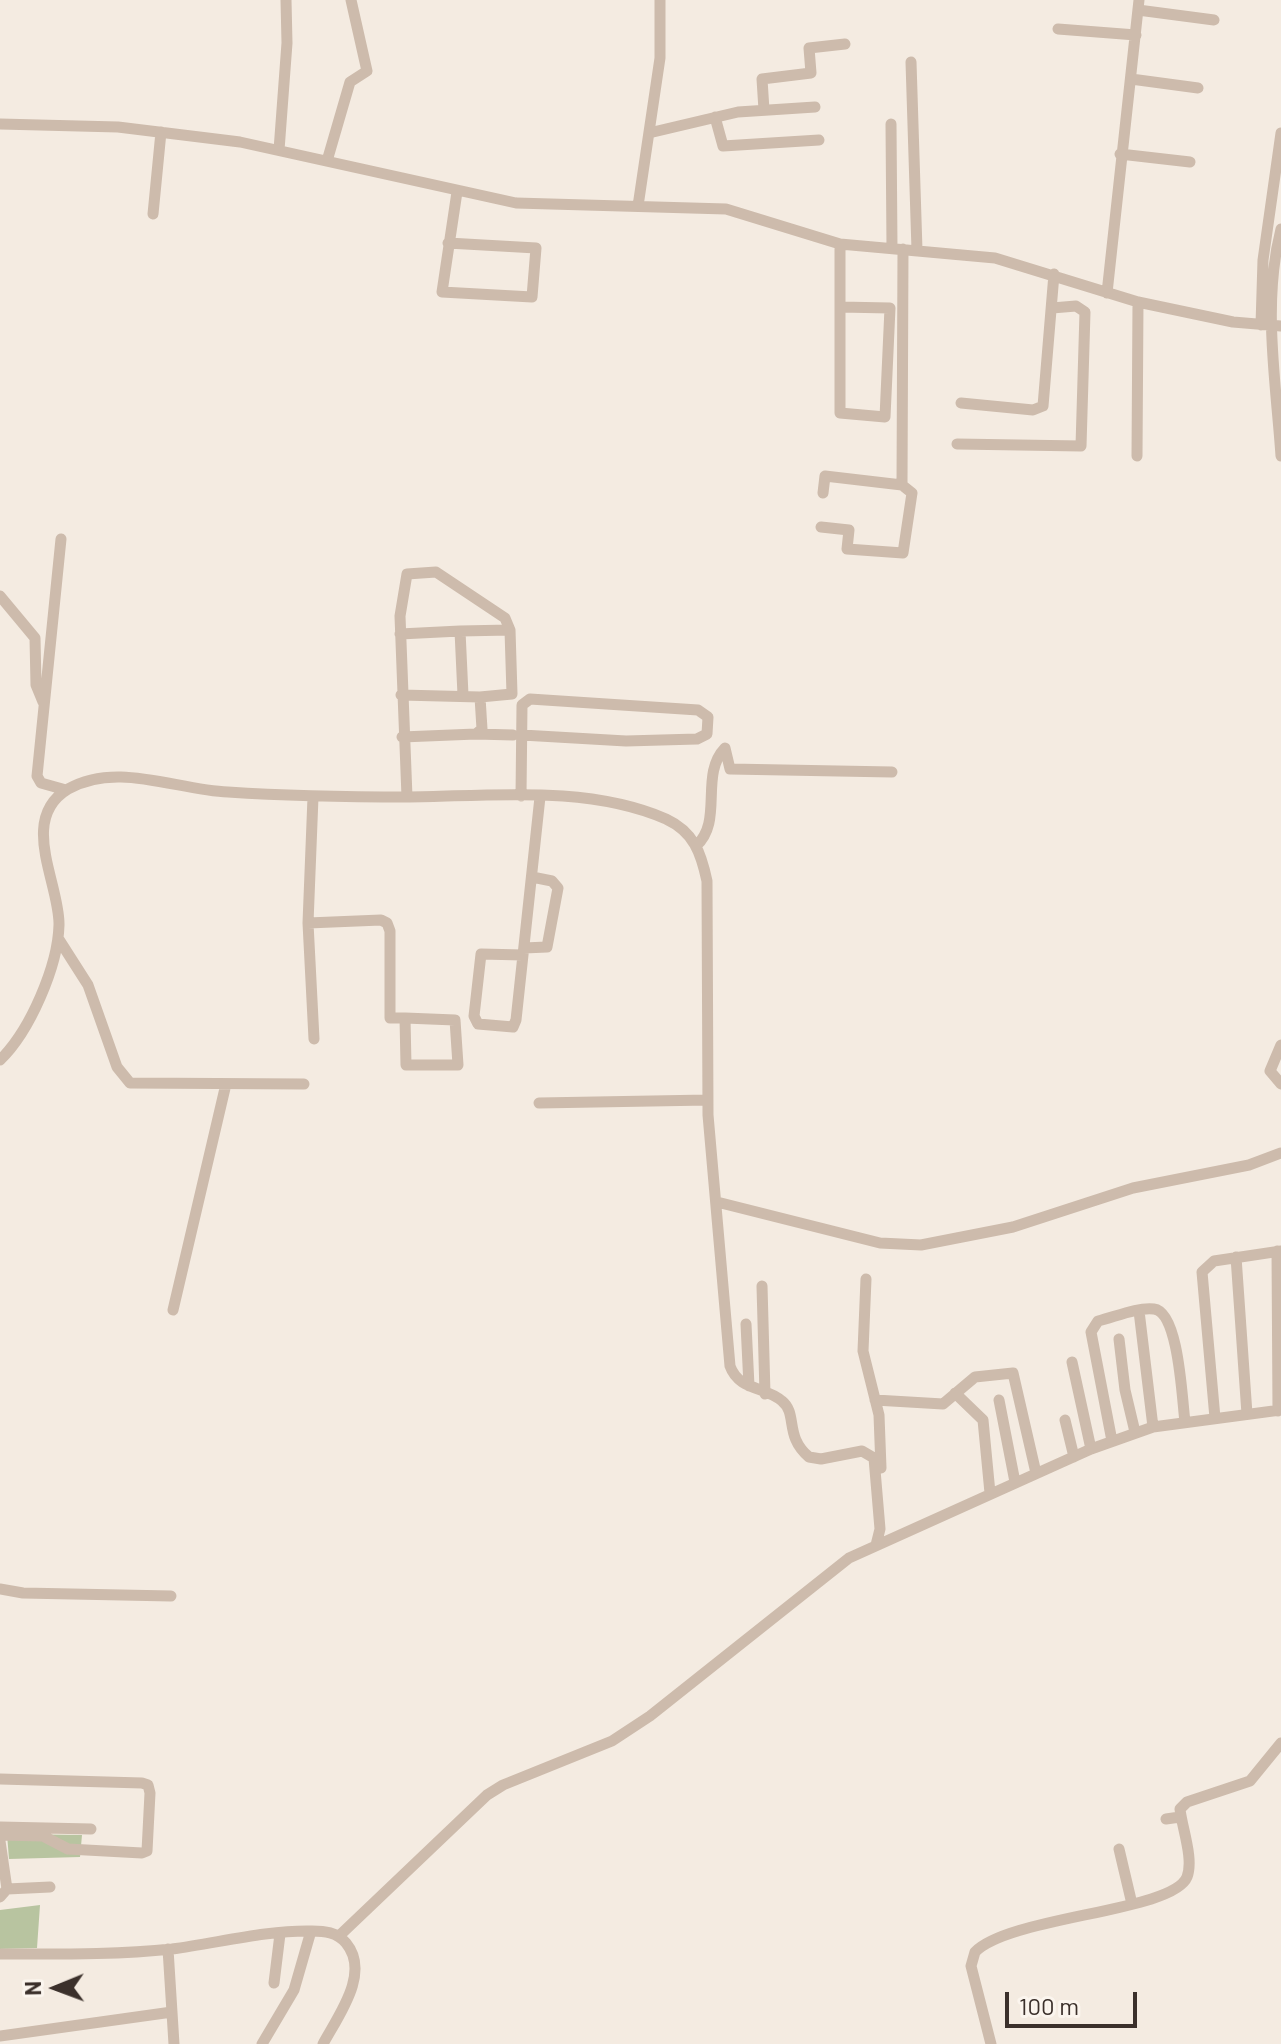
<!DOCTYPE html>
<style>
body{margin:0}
#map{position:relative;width:1281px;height:2044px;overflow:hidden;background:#f4ebe1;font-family:Barlow,sans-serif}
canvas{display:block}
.north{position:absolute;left:16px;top:1948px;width:80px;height:80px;-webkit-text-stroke:6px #fbf5ee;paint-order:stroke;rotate:269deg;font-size:22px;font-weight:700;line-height:32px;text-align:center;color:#3b302b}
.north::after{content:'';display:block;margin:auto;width:28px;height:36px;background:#3b302b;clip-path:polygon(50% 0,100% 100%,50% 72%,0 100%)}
.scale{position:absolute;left:1005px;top:1992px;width:132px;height:36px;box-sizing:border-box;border:4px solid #3b302b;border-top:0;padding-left:10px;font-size:24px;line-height:28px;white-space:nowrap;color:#3b302b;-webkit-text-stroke:6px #fbf5ee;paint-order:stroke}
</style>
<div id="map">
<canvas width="1281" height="2044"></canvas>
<div class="north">N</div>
<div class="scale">100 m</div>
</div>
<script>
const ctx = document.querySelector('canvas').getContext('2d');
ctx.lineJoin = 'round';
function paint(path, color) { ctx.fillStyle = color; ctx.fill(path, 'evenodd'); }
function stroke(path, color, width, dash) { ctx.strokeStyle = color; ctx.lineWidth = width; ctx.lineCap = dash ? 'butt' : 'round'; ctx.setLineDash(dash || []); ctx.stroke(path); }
paint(new Path2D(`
 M 7,1834 L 82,1835 L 80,1857 L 9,1859 Z
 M 40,1905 L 37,1948 L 0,1949 L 0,1910 Z`), '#b8c4a0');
stroke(new Path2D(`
 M 1138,10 L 1214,20
 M 1058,29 L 1136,35
 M 911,62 L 917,250
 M 1131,79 L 1198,88
 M 764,110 L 762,79 L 811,73 L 809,48 L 845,44
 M 715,117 L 723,146 L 819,140
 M 0,124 L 118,127 L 240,142 L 516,203 L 726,209 L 840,244 L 995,258 L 1138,302 L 1233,322 L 1281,326
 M 891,124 L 892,248
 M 649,133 L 738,112 L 815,107
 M 279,150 L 287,43 L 286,0
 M 1120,154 L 1190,162
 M 327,161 L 350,82 L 367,71 L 351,0
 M 638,206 L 660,58 L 660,0
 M 153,214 L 161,132
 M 1281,229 C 1262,303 1276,381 1281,456
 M 448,243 L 536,248 L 532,297 L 442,292 L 457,192
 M 1107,293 L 1139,0
 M 840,307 L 890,308 L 885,417 L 840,413 L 840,244
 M 1261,325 L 1263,260 L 1281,133
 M 961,403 L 1033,410 L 1043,406 L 1054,274
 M 957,444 L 1081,446 L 1085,312 L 1076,306 L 1052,308
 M 1137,456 L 1138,302
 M 823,493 L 825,476 L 902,485 L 903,249
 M 821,527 L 849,530 L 847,549 L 903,553 L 912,493 L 902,485
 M 61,539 L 37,776 L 41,783 L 66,790
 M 0,596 L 35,638 L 36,685 L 43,702
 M 400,634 L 460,631
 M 401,695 L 480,697 L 482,729 L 476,734 L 402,737
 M 463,695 L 460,631 L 510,630 L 512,694 L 480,697
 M 476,734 L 513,735
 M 521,796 L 522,705 L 530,699 L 698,710 L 708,717 L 707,734 L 697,739 L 626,741 L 522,735
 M 313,797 L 308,923 L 381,920 L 387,923 L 390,931 L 390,1018 L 405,1018 L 406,1065 L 458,1065 L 455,1020 L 405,1018
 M 407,797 L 400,616 L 407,574 L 436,572 L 505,618 L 510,630
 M 696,846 C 724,821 699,775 725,748 L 730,769 L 892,772
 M 308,923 L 314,1039
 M 58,938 L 88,985 L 117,1067 L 130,1083 L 304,1084
 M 524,948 L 547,947 L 558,888 L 552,881 L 532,877
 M 523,955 L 481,954 L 474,1016 L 478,1024 L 513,1027 L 516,1020 L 540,797
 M 1281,1045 L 1270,1071 L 1281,1084
 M 0,1060 C 30,1031 58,966 59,925 C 60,884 18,819 68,789 C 117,761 176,790 228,792 C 288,796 348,797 409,797 C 492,796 588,785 666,819 C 694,832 701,853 707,881 L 708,1115 L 730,1366 C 739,1391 765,1386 782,1401 C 798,1414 784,1436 809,1457 L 821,1459 L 862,1451 L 874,1458 L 880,1529 L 876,1545
 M 539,1103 L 708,1100
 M 717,1202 L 880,1243 L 921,1245 L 1013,1227 L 1133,1188 L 1249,1165 L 1281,1153
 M 1277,1251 L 1278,1411
 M 1236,1257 L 1247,1414
 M 866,1279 L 863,1351 L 879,1415 L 881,1468
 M 762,1286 L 765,1394
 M 173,1310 L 226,1084
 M 1139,1311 L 1153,1427 L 1281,1410
 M 746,1324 L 749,1386
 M 1119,1339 L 1125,1390 L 1135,1432
 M 1072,1362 L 1091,1449
 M 955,1393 L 983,1420 L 990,1493
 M 875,1400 L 943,1404 L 975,1377 L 1013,1373 L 1036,1473
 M 999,1400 L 1015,1482
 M 1215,1418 L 1202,1272 L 1214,1261 L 1281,1251
 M 1065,1420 L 1074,1457
 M 1112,1441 L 1091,1332 L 1098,1321 C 1115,1317 1137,1307 1154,1309 C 1179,1312 1182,1400 1185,1422
 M 0,1589 L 23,1593 L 171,1596
 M 0,1779 L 142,1783 L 148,1785 L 150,1793 L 147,1851 L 142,1853 L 68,1849 L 43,1836 L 0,1835
 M 1166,1819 L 1180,1817
 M 0,1827 L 91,1829
 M 0,1841 L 7,1889 L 0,1897
 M 1119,1849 L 1132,1904
 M 7,1889 L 50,1887
 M 339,1936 L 487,1795 L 503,1785 L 612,1741 L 650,1716 L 849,1558 L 1091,1449 L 1153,1427
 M 168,1949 L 174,2044
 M 0,1954 C 56,1954 116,1955 172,1949 C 218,1943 266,1930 312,1931 C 324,1931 337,1932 346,1943 C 371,1973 338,2016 323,2044
 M 274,1983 L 280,1934
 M 0,2036 L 172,2012
 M 262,2044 L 294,1990 L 311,1931
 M 991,2044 L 971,1966 L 975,1952 C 1010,1916 1173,1912 1187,1877 C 1194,1859 1182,1828 1180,1809 L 1187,1802 L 1250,1781 L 1281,1743`), '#cdbbac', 11);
</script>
